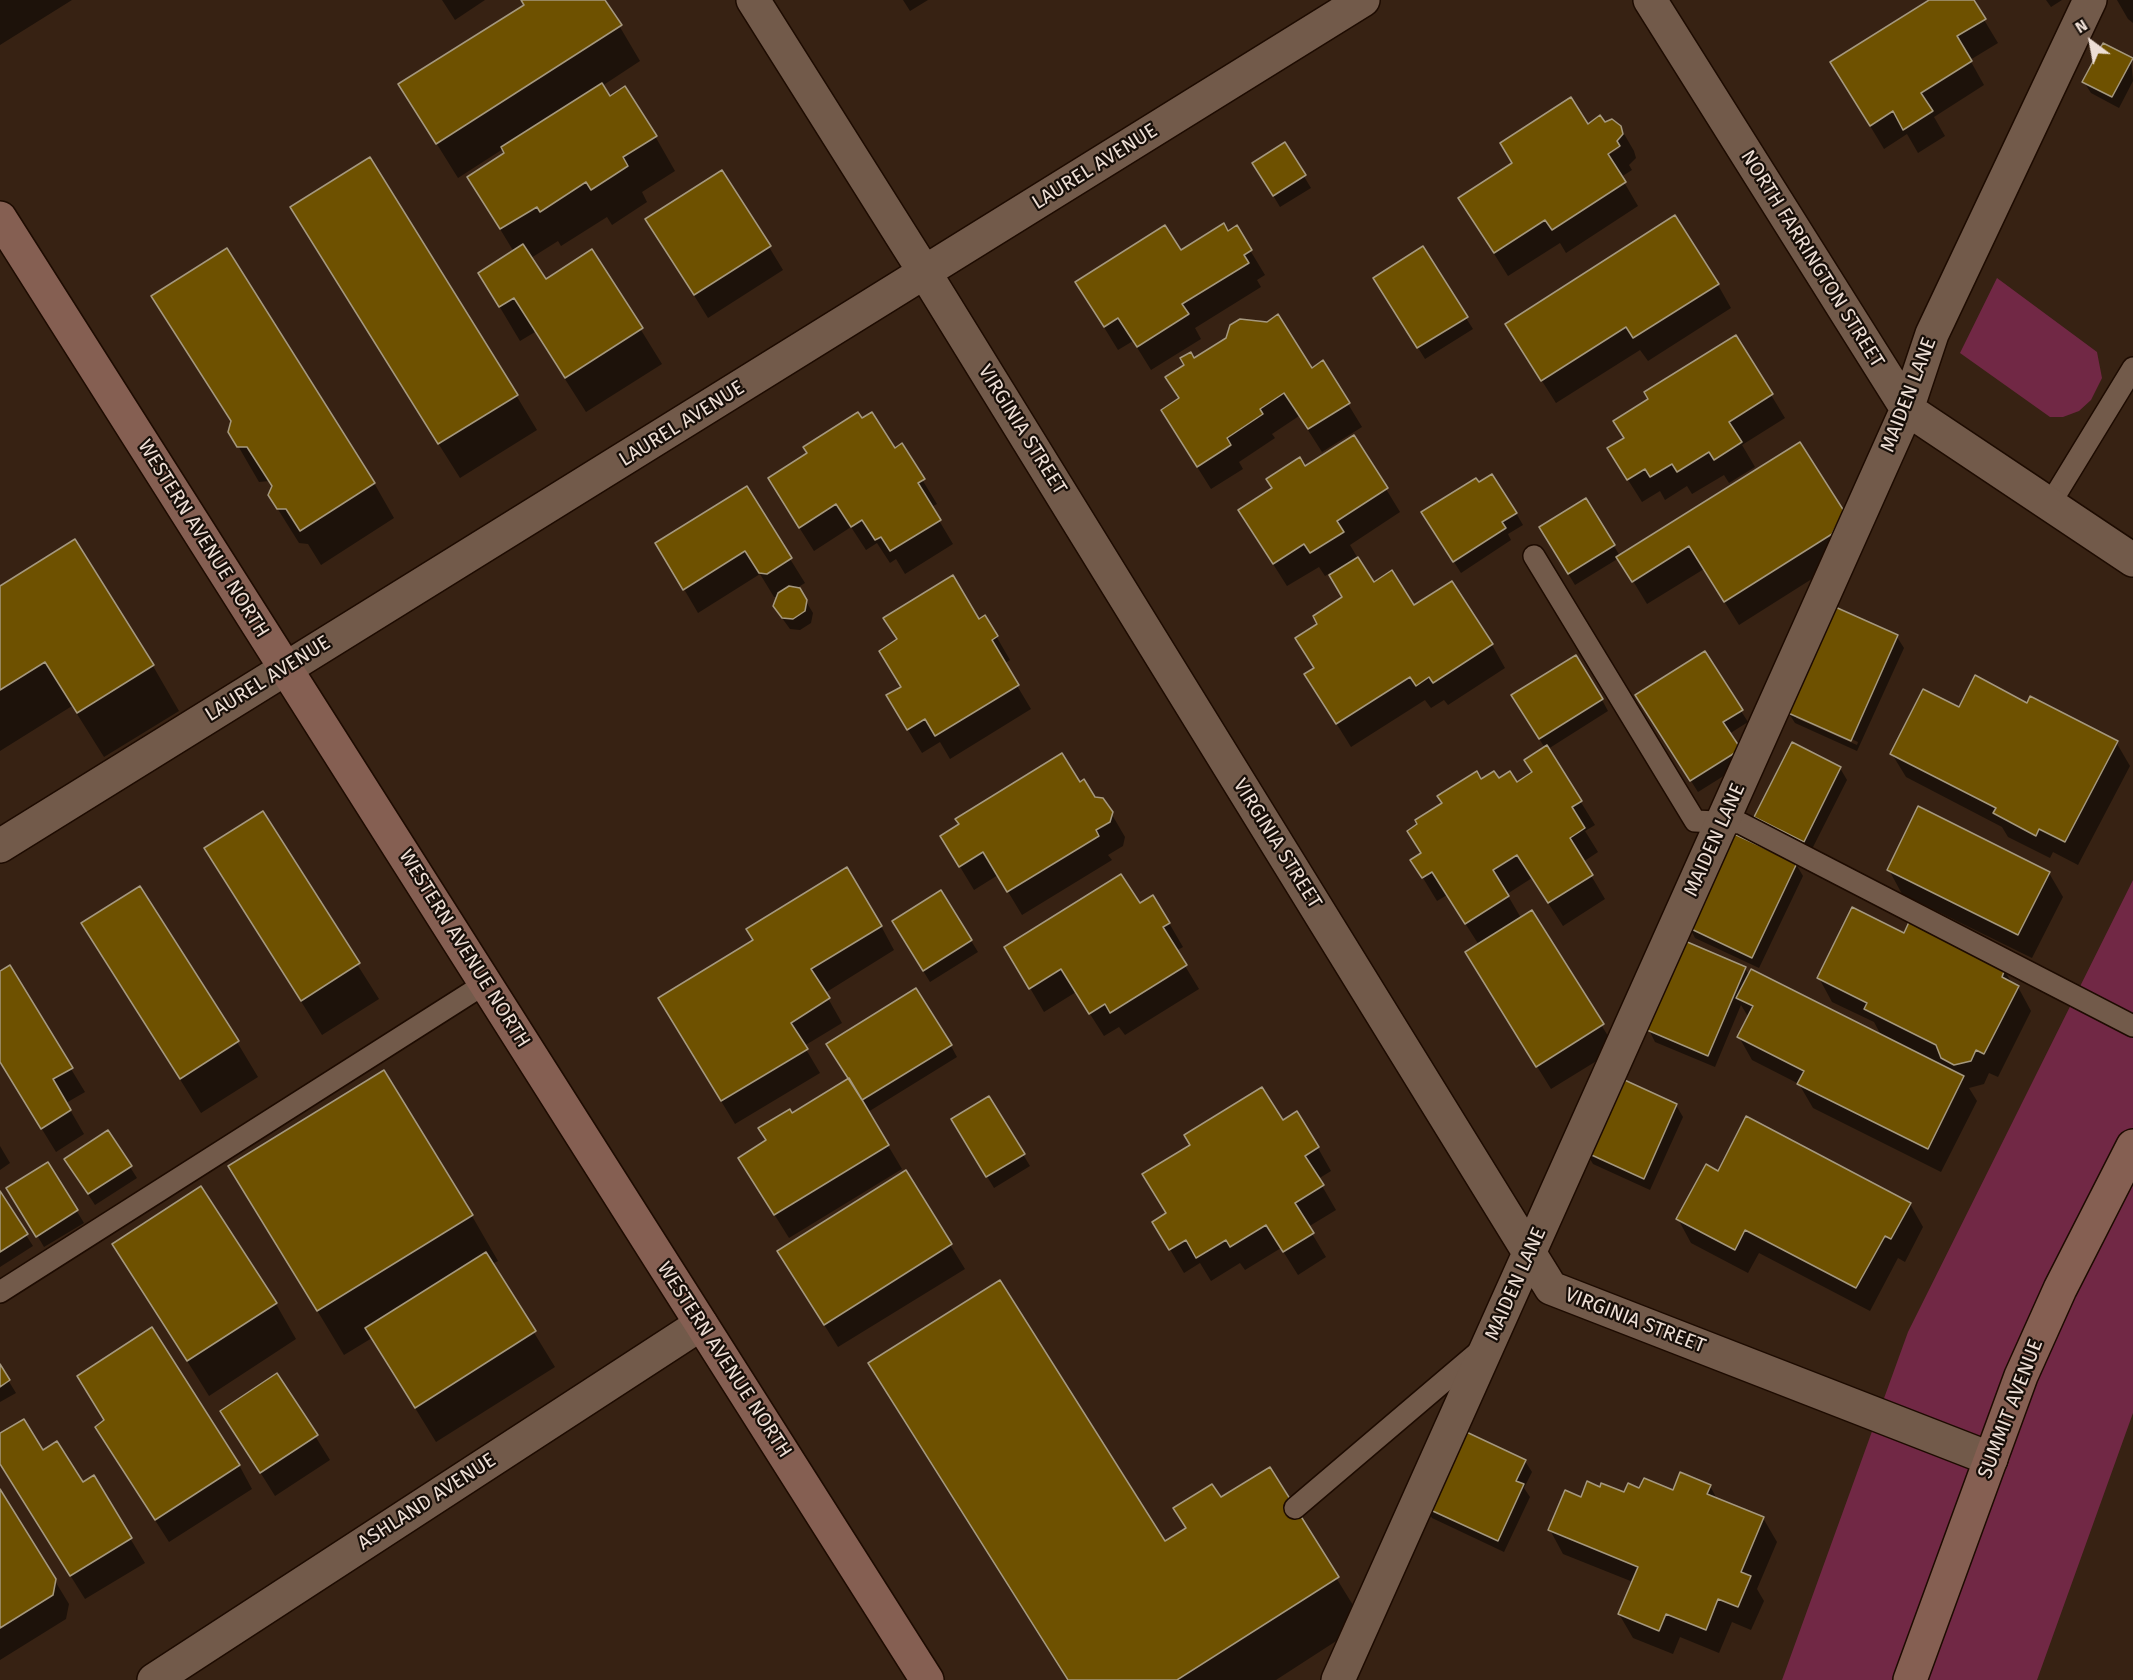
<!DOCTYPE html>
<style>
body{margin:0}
#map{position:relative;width:2133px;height:1680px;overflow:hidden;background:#372213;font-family:"Fira Sans",sans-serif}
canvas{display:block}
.north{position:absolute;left:2061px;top:12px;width:60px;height:60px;-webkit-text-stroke:4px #170e08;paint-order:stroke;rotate:328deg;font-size:16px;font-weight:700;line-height:24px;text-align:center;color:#edded5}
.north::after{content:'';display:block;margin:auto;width:21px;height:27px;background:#edded5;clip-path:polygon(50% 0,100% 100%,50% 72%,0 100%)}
</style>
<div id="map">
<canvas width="2133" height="1680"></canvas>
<div class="north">N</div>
</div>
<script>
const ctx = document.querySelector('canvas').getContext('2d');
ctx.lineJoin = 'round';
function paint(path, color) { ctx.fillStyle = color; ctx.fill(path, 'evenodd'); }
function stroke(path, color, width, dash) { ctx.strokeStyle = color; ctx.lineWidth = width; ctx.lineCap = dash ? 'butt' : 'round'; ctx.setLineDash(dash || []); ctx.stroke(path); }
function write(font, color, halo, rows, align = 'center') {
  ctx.font = font + ' "Fira Sans",sans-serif'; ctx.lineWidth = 4.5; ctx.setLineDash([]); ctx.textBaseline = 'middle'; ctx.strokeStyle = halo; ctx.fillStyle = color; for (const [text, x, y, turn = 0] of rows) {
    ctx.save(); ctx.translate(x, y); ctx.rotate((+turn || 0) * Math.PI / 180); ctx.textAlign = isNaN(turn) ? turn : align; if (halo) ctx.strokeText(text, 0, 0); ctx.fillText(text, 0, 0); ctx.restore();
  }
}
paint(new Path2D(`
 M 1997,278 L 2097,352 L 2102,378 L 2091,400 L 2079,411 L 2063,417 L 2050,417 L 1960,353 Z
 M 2133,880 L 2133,1413 L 2037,1680 L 1782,1680 L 1908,1332 Z`), '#712845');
paint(new Path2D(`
 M 0,0 L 72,0 L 0,45 Z
 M 442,0 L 485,0 L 455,20 Z
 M 520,0 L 604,0 L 640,61 L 602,86 L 610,98 L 655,136 L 675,171 L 642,192 L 647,202 L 612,225 L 607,217 L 561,246 L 558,241 L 531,258 L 545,281 L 592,251 L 662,364 L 586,412 L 535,332 L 520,341 L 480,274 L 514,252 L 469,178 L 506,153 L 503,149 L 458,178 L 400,85 L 524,6 Z
 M 903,0 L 928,0 L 910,11 Z
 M 1931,0 L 1972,0 L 1998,43 L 1970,60 L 1984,85 L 1934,117 L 1945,136 L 1918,153 L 1907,134 L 1884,149 L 1846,86 Z
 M 2046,0 L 2062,0 L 2051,7 Z
 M 2117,0 L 2133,0 L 2133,23 L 2128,19 Z
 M 2131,59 L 2133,81 L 2119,108 L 2091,93 L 2084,82 Z
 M 1604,124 L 1620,127 L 1634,151 L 1636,158 L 1629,165 L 1632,170 L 1621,177 L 1638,206 L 1566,253 L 1560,243 L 1508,276 L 1474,222 L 1588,126 ZM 1618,145 L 1620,148 L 1602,159 L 1601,156 Z
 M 1285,145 L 1311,188 L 1280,207 L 1261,175 Z
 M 647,219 L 769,247 L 783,270 L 708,318 Z
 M 1236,227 L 1265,275 L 1257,280 L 1261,287 L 1195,328 L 1201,339 L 1151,370 L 1133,341 L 1118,350 L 1091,306 L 1180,252 Z
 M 312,243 L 516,395 L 537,430 L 460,478 Z
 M 1718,285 L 1731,308 L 1648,361 L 1640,350 L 1556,403 L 1521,348 Z
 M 1382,290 L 1466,318 L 1473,329 L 1425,359 Z
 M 1736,337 L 1785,418 L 1742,445 L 1755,467 L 1729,483 L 1724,475 L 1692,494 L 1687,486 L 1665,500 L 1660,491 L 1642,502 L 1623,472 L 1625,439 L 1650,400 Z
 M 1194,360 L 1311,370 L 1348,404 L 1362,427 L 1322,452 L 1299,416 L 1272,434 L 1275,438 L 1239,462 L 1243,469 L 1211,489 L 1177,435 L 1180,399 Z
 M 230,432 L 374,483 L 394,518 L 321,565 L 308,544 L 299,543 L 269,495 L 273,488 L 269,481 L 259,482 Z
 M 901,445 L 937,504 L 931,507 L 953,544 L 905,574 L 896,559 L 890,563 L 877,543 L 866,550 L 851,527 L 814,551 L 783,502 Z
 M 1305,468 L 1386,489 L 1400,512 L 1350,545 L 1373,584 L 1414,607 L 1492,645 L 1505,668 L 1448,705 L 1444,700 L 1431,708 L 1425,700 L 1351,747 L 1306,675 L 1315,669 L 1319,624 L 1344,598 L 1330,573 L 1325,576 L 1319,567 L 1287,586 L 1254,534 Z
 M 746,488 L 805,583 L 795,589 L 799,590 L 813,613 L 811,623 L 800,630 L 790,629 L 782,618 L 778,597 L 774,597 L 760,574 L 698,613 L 657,543 Z
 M 1586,500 L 1620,556 L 1842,512 L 1845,558 L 1739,625 L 1704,569 L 1647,604 L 1619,558 L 1575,585 L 1547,539 Z
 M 1516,513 L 1523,525 L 1508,534 L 1511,540 L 1461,573 L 1430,524 Z
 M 0,588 L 153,666 L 179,711 L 104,757 L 72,706 L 0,751 Z
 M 985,617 L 1010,660 L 1004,664 L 1031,709 L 950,759 L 940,742 L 922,753 L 902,720 L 902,688 L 898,640 L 979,621 Z
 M 1897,637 L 1904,648 L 1857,751 L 1795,723 L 1788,712 ZM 1796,714 L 1858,742 L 1857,745 L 1796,718 Z
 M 1602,700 L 1608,711 L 1548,749 L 1595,825 L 1585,831 L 1598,852 L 1583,862 L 1605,899 L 1563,926 L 1532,878 L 1507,894 L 1521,918 L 1532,912 L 1616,1049 L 1551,1089 L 1481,976 L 1479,945 L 1447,895 L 1437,901 L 1412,860 L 1422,854 L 1481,781 L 1499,780 L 1517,784 L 1533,773 L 1545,748 L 1519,707 Z
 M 2028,705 L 2116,742 L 2130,766 L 2078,865 L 2053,852 L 2050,858 L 2008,837 L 2002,827 L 1906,777 L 1892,754 L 1959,709 Z
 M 1644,707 L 1741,711 L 1748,722 L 1729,734 L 1746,762 L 1698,792 Z
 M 1840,768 L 1847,780 L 1810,853 L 1762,829 L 1755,817 Z
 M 1080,784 L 1111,813 L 1125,837 L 1123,846 L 1108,855 L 1112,860 L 1022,915 L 998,875 L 974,890 L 942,837 Z
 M 262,814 L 379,999 L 322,1035 L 206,849 Z
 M 1796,864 L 1803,876 L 1759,968 L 1695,938 L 1689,926 Z
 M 1889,870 L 2049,873 L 2063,897 L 2032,958 L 1902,894 Z
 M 941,892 L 978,952 L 930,982 L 900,933 Z
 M 1139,905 L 1169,923 L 1183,947 L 1176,951 L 1199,989 L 1125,1035 L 1119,1027 L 1104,1036 L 1076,992 L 1044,1012 L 1020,971 Z
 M 83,924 L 237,1042 L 258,1077 L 201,1113 Z
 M 881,926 L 894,950 L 825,993 L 842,1023 L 804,1046 L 820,1073 L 735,1124 L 673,1022 Z
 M 1904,935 L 2004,970 L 2013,985 L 2018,987 L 2031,1011 L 1998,1077 L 1989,1073 L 1984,1084 L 1969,1088 L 1977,1101 L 1941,1172 L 1813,1108 L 1799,1084 L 1752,1060 L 1739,1037 L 1749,1018 L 1741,1005 L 1715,1067 L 1655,1042 L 1649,1030 L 1745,968 L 1749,975 L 1882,1037 L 1874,1022 L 1832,1002 L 1819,978 Z
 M 0,973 L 71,1069 L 85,1092 L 66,1103 L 84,1134 L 56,1152 L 0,1061 Z
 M 951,1046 L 957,1057 L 868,1112 L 902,1169 L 789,1238 L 754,1182 L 768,1141 L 792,1115 Z
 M 989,1098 L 1030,1166 L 994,1188 L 953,1120 Z
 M 1676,1105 L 1683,1117 L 1650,1190 L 1593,1164 L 1586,1152 Z
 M 1282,1122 L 1318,1148 L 1331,1171 L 1318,1179 L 1336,1210 L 1308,1227 L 1326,1257 L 1298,1275 L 1281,1248 L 1245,1270 L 1240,1263 L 1211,1281 L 1200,1263 L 1184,1273 L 1168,1246 Z
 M 0,1146 L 10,1163 L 0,1170 Z
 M 48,1164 L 84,1223 L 44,1247 L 9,1188 Z
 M 230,1166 L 472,1216 L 498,1261 L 492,1264 L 555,1367 L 436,1442 L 372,1338 L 344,1355 Z
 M 130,1167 L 137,1178 L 95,1205 L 73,1171 Z
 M 905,1172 L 965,1269 L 838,1347 L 793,1275 Z
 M 1718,1173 L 1910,1204 L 1923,1227 L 1905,1262 L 1898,1258 L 1870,1311 L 1759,1253 L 1748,1273 L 1691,1243 L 1678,1219 Z
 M 201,1188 L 276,1304 L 296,1339 L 209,1396 L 114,1244 Z
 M 0,1194 L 33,1246 L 0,1267 Z
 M 870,1364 L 1165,1543 L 1187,1529 L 1221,1499 L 1269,1469 L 1364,1623 L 1276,1680 L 1067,1680 L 896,1409 Z
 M 0,1367 L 16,1393 L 0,1402 Z
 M 277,1375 L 330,1460 L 275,1496 L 222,1411 Z
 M 105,1421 L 239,1465 L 252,1489 L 169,1542 L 111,1451 Z
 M 0,1435 L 43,1452 L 83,1484 L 93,1477 L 145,1563 L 85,1599 L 0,1463 Z
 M 1525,1461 L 1532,1472 L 1524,1488 L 1530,1497 L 1504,1552 L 1432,1518 L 1425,1507 Z
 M 1710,1486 L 1717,1499 L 1763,1518 L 1777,1542 L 1757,1589 L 1764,1601 L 1751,1630 L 1732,1622 L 1719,1653 L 1680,1637 L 1673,1654 L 1633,1638 L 1619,1614 L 1633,1582 L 1563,1554 L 1550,1530 L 1582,1499 L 1601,1489 L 1625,1494 L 1640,1490 L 1674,1492 Z
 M 0,1491 L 69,1604 L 66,1619 L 0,1660 Z`), '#0007');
const building = new Path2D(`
 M 521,0 L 605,0 L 622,25 L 436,144 L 398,84 L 524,5 Z
 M 1929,0 L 1974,0 L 1986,19 L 1957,36 L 1972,61 L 1921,93 L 1933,111 L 1903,130 L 1893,111 L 1870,126 L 1830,62 Z
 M 2103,43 L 2133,58 L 2112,97 L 2082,82 Z
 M 602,83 L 610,96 L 625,86 L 657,136 L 623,157 L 628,166 L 591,190 L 586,182 L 540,212 L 537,207 L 500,229 L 467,177 L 504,153 L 501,147 Z
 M 1571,97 L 1588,124 L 1600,115 L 1605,122 L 1612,119 L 1621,126 L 1623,134 L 1617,141 L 1620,146 L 1608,154 L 1626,182 L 1552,230 L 1545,220 L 1494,253 L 1458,198 L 1512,163 L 1500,143 Z
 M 1285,142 L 1306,175 L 1273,196 L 1252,163 Z
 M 370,157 L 518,395 L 438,444 L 290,207 Z
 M 722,170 L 771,246 L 694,295 L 645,219 Z
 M 1675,215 L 1719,284 L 1633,338 L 1626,327 L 1541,381 L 1505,324 Z
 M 1224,223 L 1228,231 L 1237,225 L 1252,250 L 1244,255 L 1249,263 L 1182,304 L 1189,314 L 1137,347 L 1118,318 L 1104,327 L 1075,282 L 1165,225 L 1181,250 Z
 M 523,244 L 546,279 L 592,249 L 643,328 L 565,378 L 514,298 L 499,307 L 478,273 Z
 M 1423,246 L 1468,317 L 1417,348 L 1373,278 Z
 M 227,248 L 375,483 L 300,531 L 286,509 L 277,509 L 268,495 L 272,486 L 247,447 L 237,447 L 228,432 L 231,421 L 151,296 Z
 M 1278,314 L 1312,368 L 1323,360 L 1350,403 L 1308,429 L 1284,393 L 1260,409 L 1263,414 L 1227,438 L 1231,445 L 1197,467 L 1161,410 L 1179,398 L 1165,377 L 1184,365 L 1180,358 L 1191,352 L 1194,358 L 1226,338 L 1230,325 L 1240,319 L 1267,322 Z
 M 1736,335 L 1773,394 L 1729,422 L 1742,442 L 1714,460 L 1709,452 L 1677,472 L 1672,464 L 1650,477 L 1645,469 L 1627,480 L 1607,448 L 1624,438 L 1613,421 L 1648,399 L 1644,392 Z
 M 858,412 L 862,418 L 872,412 L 895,448 L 902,443 L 925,479 L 918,483 L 941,520 L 890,551 L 881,537 L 875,540 L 862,520 L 851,527 L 836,504 L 799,528 L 768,478 L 807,453 L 803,447 Z
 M 1354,435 L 1388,488 L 1337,521 L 1344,532 L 1310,553 L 1304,544 L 1273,564 L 1238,510 L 1272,488 L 1266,479 L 1300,457 L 1305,466 Z
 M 1800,442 L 1844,511 L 1832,534 L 1724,602 L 1689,546 L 1632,582 L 1616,557 Z
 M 1492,474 L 1517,513 L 1502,522 L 1506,528 L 1453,562 L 1421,512 L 1476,478 L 1479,482 Z
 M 747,486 L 792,558 L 767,574 L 759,573 L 745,551 L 683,590 L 655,543 Z
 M 1586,498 L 1615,545 L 1568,574 L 1539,527 Z
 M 75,539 L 154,665 L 77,713 L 45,662 L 0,690 L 0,586 Z
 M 1358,557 L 1374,582 L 1392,570 L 1414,605 L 1452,581 L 1493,644 L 1433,683 L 1429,677 L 1416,686 L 1410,677 L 1336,724 L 1304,674 L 1314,668 L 1295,638 L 1317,624 L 1313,616 L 1342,597 L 1329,575 Z
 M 953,575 L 979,619 L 985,615 L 998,636 L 992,640 L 1019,685 L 935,736 L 925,719 L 907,730 L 886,695 L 901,687 L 879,651 L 897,639 L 883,618 Z
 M 789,586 L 800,588 L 807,600 L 805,611 L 793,619 L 782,618 L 773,606 L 778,593 Z
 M 1833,606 L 1898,635 L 1851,741 L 1786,712 Z
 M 1705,651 L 1743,710 L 1723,722 L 1741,749 L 1690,781 L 1635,695 Z
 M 1576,655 L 1603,699 L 1539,739 L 1511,695 Z
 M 1975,675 L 2027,703 L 2030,696 L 2118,741 L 2065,842 L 2039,829 L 2036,836 L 1993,813 L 1996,808 L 1890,754 L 1923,689 L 1959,707 Z
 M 1792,742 L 1841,767 L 1804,842 L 1754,817 Z
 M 1547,745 L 1582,801 L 1572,807 L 1585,828 L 1570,838 L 1593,875 L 1548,903 L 1517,855 L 1493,870 L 1509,896 L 1465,924 L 1432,872 L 1422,878 L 1410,860 L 1421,853 L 1407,831 L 1417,824 L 1415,820 L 1442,803 L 1437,796 L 1477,771 L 1481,779 L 1494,771 L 1499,778 L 1510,771 L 1517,782 L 1532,772 L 1524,760 Z
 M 1062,753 L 1080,782 L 1084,779 L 1095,797 L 1103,798 L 1113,812 L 1110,822 L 1096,830 L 1099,836 L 1007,892 L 983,852 L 959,867 L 940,836 L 959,824 L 955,819 Z
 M 1918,806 L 2050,872 L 2018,935 L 1887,870 Z
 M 263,811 L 360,963 L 301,1001 L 204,848 Z
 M 1732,833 L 1797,863 L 1752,958 L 1687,927 Z
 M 847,867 L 882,926 L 811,969 L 830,998 L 791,1023 L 808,1049 L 721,1101 L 658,998 L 753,940 L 746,929 Z
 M 1121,874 L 1140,903 L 1153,895 L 1170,923 L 1163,927 L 1187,965 L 1110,1013 L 1105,1004 L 1089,1014 L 1061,969 L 1029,989 L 1004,947 Z
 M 140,886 L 239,1041 L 180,1079 L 81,923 Z
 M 941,890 L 972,940 L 923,971 L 892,921 Z
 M 1852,907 L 1904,933 L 1909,922 L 2005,969 L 2002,977 L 2019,986 L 1984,1054 L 1976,1050 L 1971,1061 L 1954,1065 L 1941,1058 L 1936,1045 L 1864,1009 L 1867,1003 L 1817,978 Z
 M 1532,910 L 1604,1024 L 1536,1067 L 1465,952 Z
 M 1685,941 L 1746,967 L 1708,1056 L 1647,1030 Z
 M 10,965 L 73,1068 L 53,1079 L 71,1110 L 41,1129 L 0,1062 L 0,971 Z
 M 1751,969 L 1964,1076 L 1928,1149 L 1797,1084 L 1804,1071 L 1737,1037 L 1753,1006 L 1736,998 Z
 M 916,988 L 952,1045 L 862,1100 L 826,1044 Z
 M 384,1070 L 473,1215 L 317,1311 L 228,1166 Z
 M 1618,1077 L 1677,1104 L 1644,1179 L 1585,1152 Z
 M 849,1078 L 889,1145 L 774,1215 L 738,1158 L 766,1140 L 758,1128 L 790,1109 L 792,1113 Z
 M 1262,1087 L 1283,1120 L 1297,1111 L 1319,1147 L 1305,1156 L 1324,1185 L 1295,1203 L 1314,1233 L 1283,1252 L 1266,1225 L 1230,1247 L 1226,1240 L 1196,1258 L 1186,1240 L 1169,1250 L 1152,1222 L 1166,1213 L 1142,1174 L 1190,1145 L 1184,1135 Z
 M 989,1096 L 1025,1154 L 986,1177 L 951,1119 Z
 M 1746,1116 L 1911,1203 L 1891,1239 L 1885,1236 L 1856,1288 L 1745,1230 L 1735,1250 L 1676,1219 L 1706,1164 L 1718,1171 Z
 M 108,1130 L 132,1166 L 88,1194 L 64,1159 Z
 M 48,1162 L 78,1210 L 36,1237 L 6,1188 Z
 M 906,1170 L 952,1244 L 824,1325 L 777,1251 Z
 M 201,1186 L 277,1303 L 187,1361 L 112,1244 Z
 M 0,1191 L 28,1234 L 0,1252 Z
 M 486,1252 L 536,1331 L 415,1408 L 365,1328 Z
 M 1000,1280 L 1165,1541 L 1186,1528 L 1173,1508 L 1212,1484 L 1221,1497 L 1270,1467 L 1339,1577 L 1177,1680 L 1068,1680 L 868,1363 Z
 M 152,1327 L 240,1465 L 155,1520 L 95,1427 L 104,1420 L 77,1376 Z
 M 0,1364 L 10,1380 L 0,1387 Z
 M 277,1373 L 318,1435 L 260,1473 L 220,1411 Z
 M 24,1419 L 43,1450 L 57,1441 L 83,1482 L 94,1475 L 132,1538 L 70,1576 L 0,1464 L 0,1433 Z
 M 1460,1429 L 1526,1460 L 1516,1481 L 1524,1484 L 1498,1541 L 1424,1507 Z
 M 1680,1472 L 1711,1485 L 1707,1494 L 1764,1517 L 1741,1572 L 1751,1576 L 1738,1607 L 1718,1599 L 1706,1630 L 1666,1614 L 1659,1631 L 1618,1614 L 1638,1567 L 1548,1530 L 1565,1490 L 1581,1497 L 1587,1481 L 1600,1487 L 1601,1483 L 1624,1492 L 1628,1483 L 1639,1488 L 1644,1478 L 1673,1490 Z
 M 0,1489 L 56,1579 L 53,1595 L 0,1628 Z`);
paint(building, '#6e5100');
stroke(building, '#a5987e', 1.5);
const lane = new Path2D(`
 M 2050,504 L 2133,368
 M 1534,556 L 1695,821 L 1740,823 L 2133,1026
 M 0,1292 L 486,983
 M 1295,1508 L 1482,1349`);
const street = new Path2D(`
 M 753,0 L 925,273 L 1551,1288 L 1991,1459
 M 1650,0 L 1907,409 L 2133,560
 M 0,846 L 1363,0
 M 154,1680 L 701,1324
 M 1338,1680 L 1907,409 L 1932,334 L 2090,0`);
const secondary = new Path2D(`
 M 0,218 L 927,1680
 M 1910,1680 L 2021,1376 L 2060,1289 L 2133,1146`);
stroke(lane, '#1d0b01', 24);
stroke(street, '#1d0b01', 36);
stroke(secondary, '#1d0b01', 36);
stroke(lane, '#725a4a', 21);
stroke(street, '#725a4a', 33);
stroke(secondary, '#855f52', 33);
write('20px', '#edded5', '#170e08', [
 ["LAUREL AVENUE",1095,167,-32],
 ["NORTH FARRINGTON STREET",1812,259,58],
 ["MAIDEN LANE",1909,395,-69],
 ["LAUREL AVENUE",682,424,-32],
 ["VIRGINIA STREET",1022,430,58],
 ["WESTERN AVENUE NORTH",203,539,58],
 ["LAUREL AVENUE",268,679,-32],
 ["MAIDEN LANE",1715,840,-66],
 ["VIRGINIA STREET",1277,844,58],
 ["WESTERN AVENUE NORTH",464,949,58],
 ["MAIDEN LANE",1516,1284,-66],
 ["VIRGINIA STREET",1635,1321,21],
 ["WESTERN AVENUE NORTH",724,1360,57],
 ["SUMMIT AVENUE",2011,1409,-69],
 ["ASHLAND AVENUE",427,1502,-33]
]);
</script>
